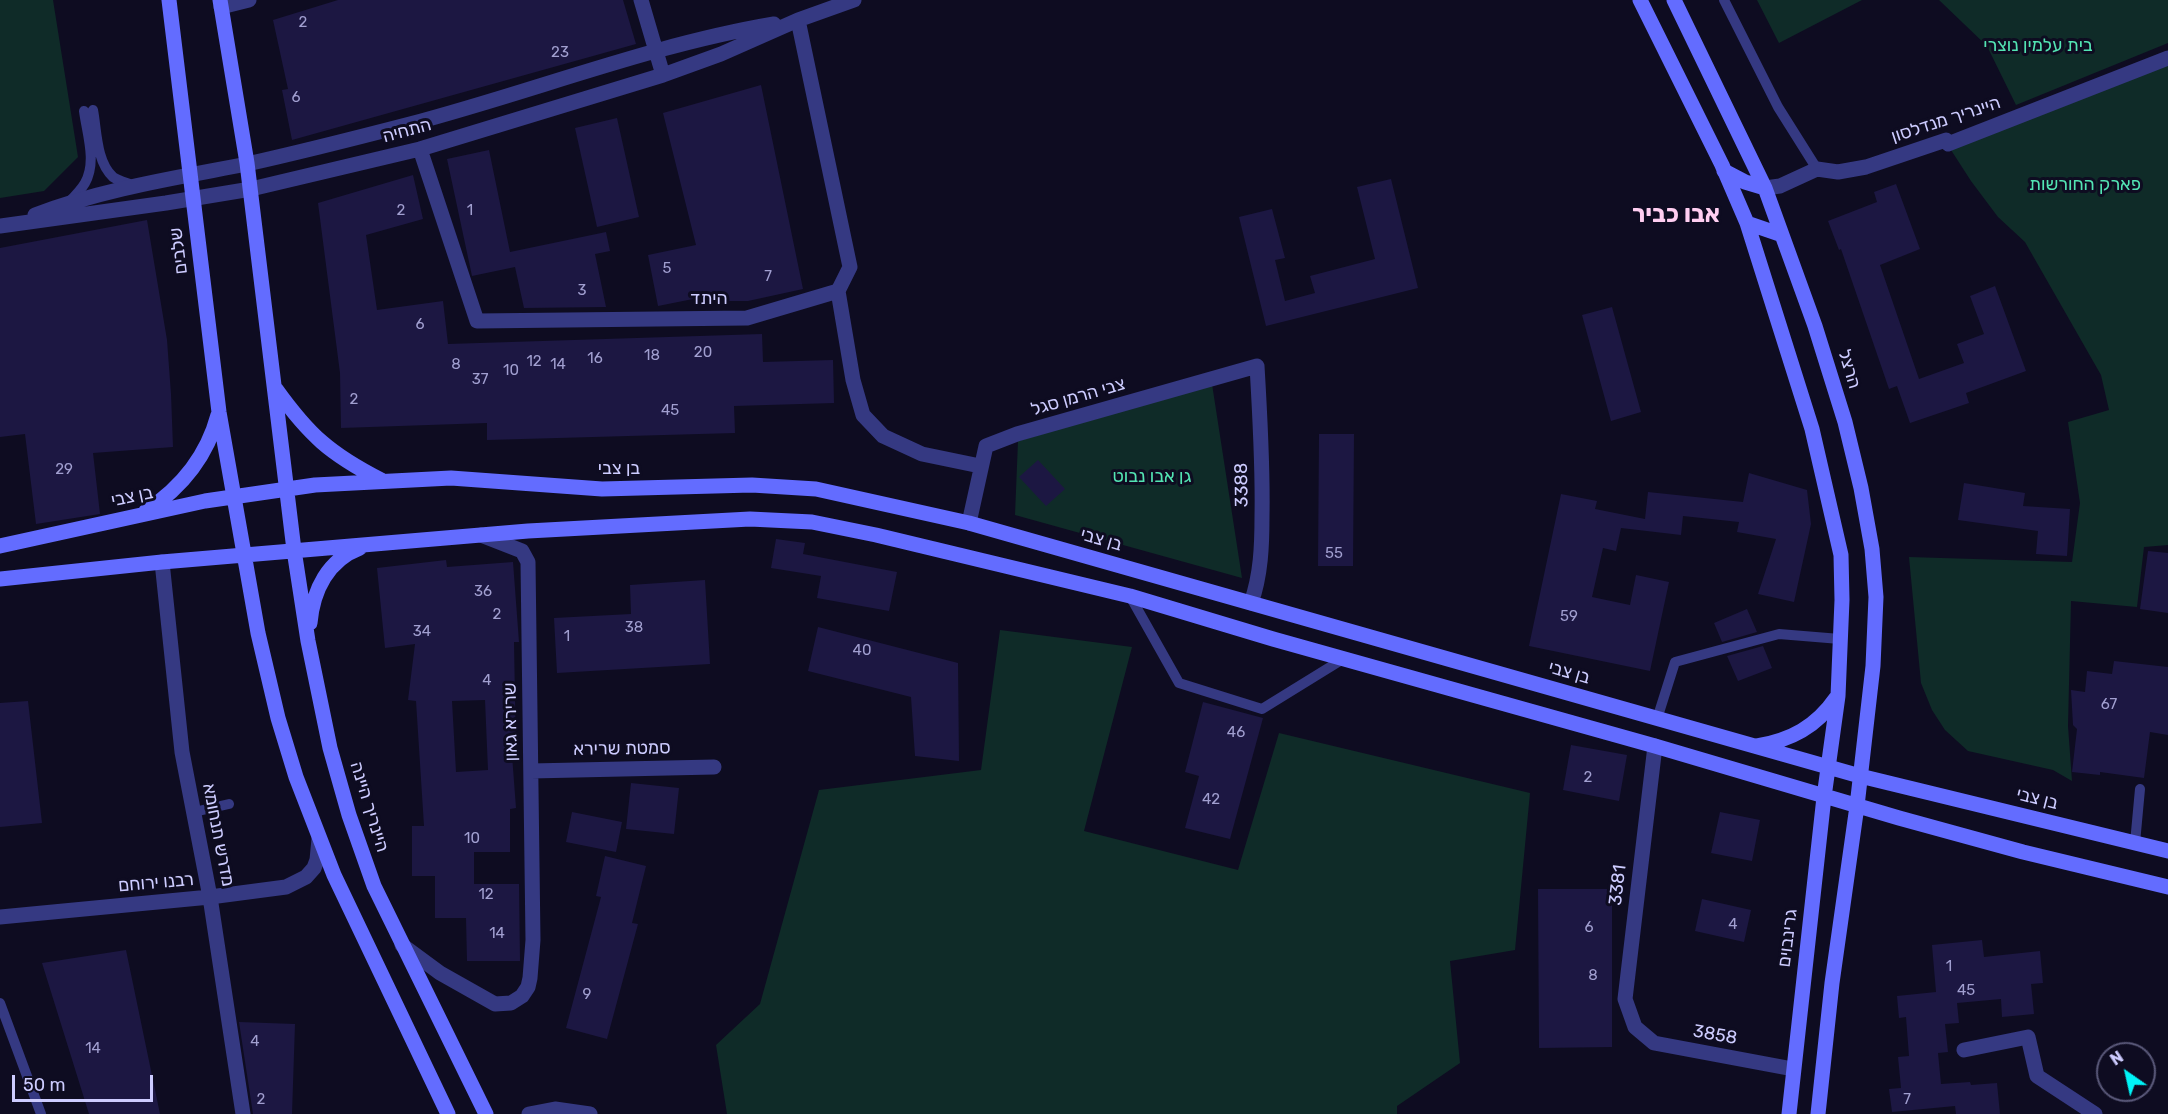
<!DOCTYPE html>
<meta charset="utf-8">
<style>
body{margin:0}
#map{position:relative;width:2168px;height:1114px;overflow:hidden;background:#0e0c21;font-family:Rubik,sans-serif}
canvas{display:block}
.north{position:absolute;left:2096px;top:1042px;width:60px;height:60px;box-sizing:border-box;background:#0e0c21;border:2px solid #5a597a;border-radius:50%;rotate:326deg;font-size:16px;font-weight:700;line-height:24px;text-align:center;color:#cdccff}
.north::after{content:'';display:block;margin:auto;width:21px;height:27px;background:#00f4f7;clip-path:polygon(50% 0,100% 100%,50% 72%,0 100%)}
.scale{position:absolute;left:12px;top:1075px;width:141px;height:27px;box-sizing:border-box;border:3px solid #cdccff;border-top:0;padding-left:8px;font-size:18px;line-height:21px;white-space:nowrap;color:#cdccff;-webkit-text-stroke:4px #0e0c21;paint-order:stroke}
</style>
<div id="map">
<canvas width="2168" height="1114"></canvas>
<div class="north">N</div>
<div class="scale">50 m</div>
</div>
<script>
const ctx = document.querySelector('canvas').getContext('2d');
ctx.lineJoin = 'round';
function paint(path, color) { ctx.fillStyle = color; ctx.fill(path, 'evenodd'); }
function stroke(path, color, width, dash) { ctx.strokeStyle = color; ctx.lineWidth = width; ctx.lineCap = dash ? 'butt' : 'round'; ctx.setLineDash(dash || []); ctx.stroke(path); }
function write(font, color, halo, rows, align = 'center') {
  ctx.font = font + ' Rubik,"Noto Sans Hebrew",sans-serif'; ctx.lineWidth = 6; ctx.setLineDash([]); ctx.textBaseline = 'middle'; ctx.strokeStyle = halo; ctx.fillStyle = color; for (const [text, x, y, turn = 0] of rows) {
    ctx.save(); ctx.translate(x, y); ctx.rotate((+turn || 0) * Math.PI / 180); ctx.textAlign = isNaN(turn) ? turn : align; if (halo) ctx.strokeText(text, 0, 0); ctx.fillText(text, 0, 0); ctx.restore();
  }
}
paint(new Path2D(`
 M 0,0 L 53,0 L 78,157 L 44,191 L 0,198 Z
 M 1757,0 L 1862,0 L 1779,43 Z
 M 1939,0 L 2168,0 L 2168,43 L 2016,105 L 1987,46 Z
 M 2168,64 L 2168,545 L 2144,547 L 2137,607 L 2071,601 L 2068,726 L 2072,781 L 2053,770 L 1968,751 L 1945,730 L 1932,710 L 1921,683 L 1909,557 L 2072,562 L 2080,503 L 2068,422 L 2109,410 L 2101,375 L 2025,242 L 1998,217 L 1971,181 L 1951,150 Z
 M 1212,384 L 1242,578 L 1015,515 L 1018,441 Z
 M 1000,630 L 1132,647 L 1084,831 L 1238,870 L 1279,733 L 1530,793 L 1515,950 L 1450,961 L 1460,1063 L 1397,1106 L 1397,1114 L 727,1114 L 716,1045 L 760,1004 L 819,790 L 981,770 Z`), '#0f2b28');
paint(new Path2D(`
 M 338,0 L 623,0 L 636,44 L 292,140 L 282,90 L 288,89 L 273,20 Z
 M 761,85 L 803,289 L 748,301 L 709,301 L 708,296 L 658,306 L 648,255 L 696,245 L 663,113 Z
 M 617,118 L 639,217 L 597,227 L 575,128 Z
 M 489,150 L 510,252 L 606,232 L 610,251 L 595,254 L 606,307 L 524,308 L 515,267 L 472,276 L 447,159 Z
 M 413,175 L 423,219 L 366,235 L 377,310 L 443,301 L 448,344 L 762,334 L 763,362 L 833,360 L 834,403 L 734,406 L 735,433 L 487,440 L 487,423 L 341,428 L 340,373 L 318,203 Z
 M 1391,179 L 1418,288 L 1266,326 L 1239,217 L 1272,209 L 1285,258 L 1275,260 L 1285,301 L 1315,293 L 1310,276 L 1375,259 L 1357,187 Z
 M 1896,184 L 1920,249 L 1880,265 L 1919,379 L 1964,363 L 1957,344 L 1984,334 L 1970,296 L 1995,286 L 2026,371 L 1966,393 L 1969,403 L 1910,423 L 1897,386 L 1889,389 L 1841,249 L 1839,250 L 1828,221 L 1877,202 L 1874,192 Z
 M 147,220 L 167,340 L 171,394 L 173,447 L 93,453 L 100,514 L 36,524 L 25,434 L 0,437 L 0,248 Z
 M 1612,307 L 1641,412 L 1611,421 L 1582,315 Z
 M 1319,434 L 1354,434 L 1353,566 L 1318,566 Z
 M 1038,460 L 1065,489 L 1046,506 L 1019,477 Z
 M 1749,473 L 1807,490 L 1811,524 L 1794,602 L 1758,594 L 1776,539 L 1737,532 L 1739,522 L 1683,516 L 1681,535 L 1621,528 L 1616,551 L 1603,548 L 1592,597 L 1630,605 L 1636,575 L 1669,582 L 1650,671 L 1529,646 L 1561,494 L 1597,501 L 1595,509 L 1645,519 L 1648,492 L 1743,502 Z
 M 1964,483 L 2025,493 L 2023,506 L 2070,509 L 2067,556 L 2036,554 L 2038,531 L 1958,520 Z
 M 776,539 L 805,543 L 803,554 L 897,572 L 889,611 L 817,598 L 821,576 L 771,568 Z
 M 2148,551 L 2168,553 L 2168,613 L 2140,609 Z
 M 446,560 L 447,567 L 513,562 L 519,642 L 514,642 L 516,755 L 512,755 L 516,808 L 510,809 L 510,852 L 474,852 L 474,884 L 519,884 L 520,961 L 467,961 L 466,918 L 435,918 L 435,876 L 412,876 L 412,826 L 424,826 L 416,701 L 408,700 L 415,644 L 385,648 L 377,568 ZM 485,700 L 488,770 L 456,772 L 452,701 Z
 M 705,580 L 710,664 L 557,673 L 554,618 L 631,614 L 630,585 Z
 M 1747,609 L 1757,632 L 1722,642 L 1714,623 Z
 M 818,627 L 958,663 L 959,761 L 915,756 L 911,697 L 808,671 Z
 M 1763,646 L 1772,668 L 1738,681 L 1727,656 Z
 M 2114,661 L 2168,667 L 2168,735 L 2150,732 L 2144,778 L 2100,772 L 2100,775 L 2072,772 L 2077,729 L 2073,725 L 2071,690 L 2085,692 L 2087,671 L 2112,674 Z
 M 28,701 L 42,823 L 0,827 L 0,703 Z
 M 1203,702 L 1263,718 L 1230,839 L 1185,828 L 1199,776 L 1185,772 Z
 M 1571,745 L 1627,755 L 1619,801 L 1563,790 Z
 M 631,783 L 679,788 L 674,834 L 626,829 Z
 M 572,812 L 622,822 L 616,852 L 566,842 Z
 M 1720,812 L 1760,820 L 1752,861 L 1711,853 Z
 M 605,856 L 646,866 L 632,923 L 638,924 L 607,1039 L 566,1028 L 601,897 L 596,896 Z
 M 1538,889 L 1612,889 L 1612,1047 L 1539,1048 Z
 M 1702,899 L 1751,910 L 1744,942 L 1695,931 Z
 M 1982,940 L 1984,957 L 2040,951 L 2043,983 L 2031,984 L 2034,1014 L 2002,1017 L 2001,999 L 1957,1003 L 1959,1023 L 1945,1024 L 1948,1052 L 1938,1053 L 1941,1084 L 1970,1082 L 1971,1085 L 1997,1083 L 2000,1114 L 1956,1114 L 1955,1106 L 1892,1112 L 1889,1089 L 1901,1088 L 1898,1057 L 1909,1056 L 1906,1017 L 1899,1018 L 1897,996 L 1936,992 L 1932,945 Z
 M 126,950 L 160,1114 L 89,1114 L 42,963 Z
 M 239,1022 L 295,1024 L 292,1114 L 253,1114 Z`), '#1c1742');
stroke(new Path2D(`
 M 1724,0 L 1778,107 L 1817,169
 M 93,110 C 97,131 96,161 113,177 C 118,181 128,183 135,186
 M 69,202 C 75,196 81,190 85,183 C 97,162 87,134 84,111
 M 1130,596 L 1179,683 L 1262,709 L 1343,659
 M 1657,719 L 1675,662 L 1779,634 L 1840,639
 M 194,812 L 229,804
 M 2135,843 L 2140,789
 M 0,1003 L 41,1114`), '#353982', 10);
stroke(new Path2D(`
 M 641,0 L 663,75
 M 221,7 L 249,0
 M 420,149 L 477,321 L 747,318 L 838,291 L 850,267 L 798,20
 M 1765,188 L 1780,186 L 1817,169 L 1838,172 L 1866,167 L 1946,140 L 1948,144 L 2168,58
 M 35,215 C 103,189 175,178 247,164 C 301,152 356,138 410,124 C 532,92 650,45 774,24
 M 0,226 L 166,203 L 251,189 L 420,149 L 663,75 L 721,54 L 798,20 L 854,0
 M 838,291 L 853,380 L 863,415 L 883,436 L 922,454 L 980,466
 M 969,523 L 986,446 L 1017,434 L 1257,366 C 1260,416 1263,466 1262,516 C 1262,545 1261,575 1251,603
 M 162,562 L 182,752 L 210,897 L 243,1114
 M 1655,746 L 1625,999 L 1635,1027 L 1654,1043 L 1793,1069
 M 531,771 L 714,767
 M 0,917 L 210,897 L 286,887 L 306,877 L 314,868 L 317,860 L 319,839
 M 402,945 L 440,973 L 495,1004 L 511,1003 L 522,996 L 528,987 L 530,978 L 533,940 L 528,562 L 522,551 L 481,535
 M 1964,1050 L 2028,1037 L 2037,1076 L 2095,1114
 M 529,1114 L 555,1109 L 590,1114`), '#353982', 15);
stroke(new Path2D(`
 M 169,0 L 219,412 L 258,633 L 278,718 L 296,777 L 334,875 L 448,1114
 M 220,0 L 247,163 L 294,550 L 308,641 L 330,748 L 349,815 L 374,886 L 486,1114
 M 1640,0 L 1722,165 L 1747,223 L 1812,429 L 1841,555 L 1842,600 L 1838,696 L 1824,797 L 1789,1114
 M 1674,0 L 1765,188 L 1815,326 L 1845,422 L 1861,488 L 1872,549 L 1876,597 L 1873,666 L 1857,806 L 1832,983 L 1818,1114
 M 1724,171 L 1745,182 L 1765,188
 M 1747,223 L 1782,235
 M 276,389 C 309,435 330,454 381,480
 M 146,511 C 181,488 207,456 218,415
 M 0,546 L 205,501 L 315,485 L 451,478 L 602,489 L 752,485 L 816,489 L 969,523 L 1860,776 L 2168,851
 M 0,579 L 162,562 L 528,531 L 750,519 L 812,522 L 876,535 L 1130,596 L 1273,639 L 1655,746 L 1899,818 L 2023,852 L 2168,887
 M 310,623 C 313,590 328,560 360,548
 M 1757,746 C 1791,740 1816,727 1836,698`), '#636cff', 15);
write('15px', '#a19fd0', null, [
 ["2",303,23],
 ["23",560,53],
 ["6",296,98],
 ["2",401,211],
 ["1",470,211],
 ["5",667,269],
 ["7",768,277],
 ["3",582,291],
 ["6",420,325],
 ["20",703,353],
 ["18",652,356],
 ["16",595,359],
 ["12",534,362],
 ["8",456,365],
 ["14",558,365],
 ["10",511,371],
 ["37",480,380],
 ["2",354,400],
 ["45",670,411],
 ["29",64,470],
 ["55",1334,554],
 ["36",483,592],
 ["2",497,615],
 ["59",1569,617],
 ["38",634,628],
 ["34",422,632],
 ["1",567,637],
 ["40",862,651],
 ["4",487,681],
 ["67",2109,705],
 ["46",1236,733],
 ["2",1588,778],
 ["42",1211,800],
 ["10",472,839],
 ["12",486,895],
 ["4",1733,925],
 ["6",1589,928],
 ["14",497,934],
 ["1",1949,967],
 ["8",1593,976],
 ["45",1966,991],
 ["9",587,995],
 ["4",255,1042],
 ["14",93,1049],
 ["2",261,1100],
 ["7",1907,1100]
]);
write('18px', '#53e4b3', '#0e0c21', [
 ["בית עלמין נוצרי",2038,46],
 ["פארק החורשות",2085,185],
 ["גן אבו נבוט",1152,477]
]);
write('18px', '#cdccff', '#0e0c21', [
 ["היינריך מנדלסון",1946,120,-18],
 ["התחיה",407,131,-15],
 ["שלבים",179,251,-97],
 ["היתד",709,299],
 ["הרצל",1849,369,73],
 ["צבי הרמן סגל",1078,397,-16],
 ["בן צבי",619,469],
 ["3388",1242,485,-91],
 ["בן צבי",132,497,-12],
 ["בן צבי",1101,540,16],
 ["בן צבי",1569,673,16],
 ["שרירא גאון",511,722,-91],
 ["סמטת שרירא",622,749,-1],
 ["בן צבי",2037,799,14],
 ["היינריך היינה",369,807,73],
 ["מדרש תנחומא",218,835,79],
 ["רבנו ירוחם",156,883,-5],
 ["3381",1618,885,-83],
 ["גרינבוים",1788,938,-83],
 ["3858",1715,1035,10]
]);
write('bold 24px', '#ffcef1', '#0e0c21', [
 ["אבו כביר",1676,215]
]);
</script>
